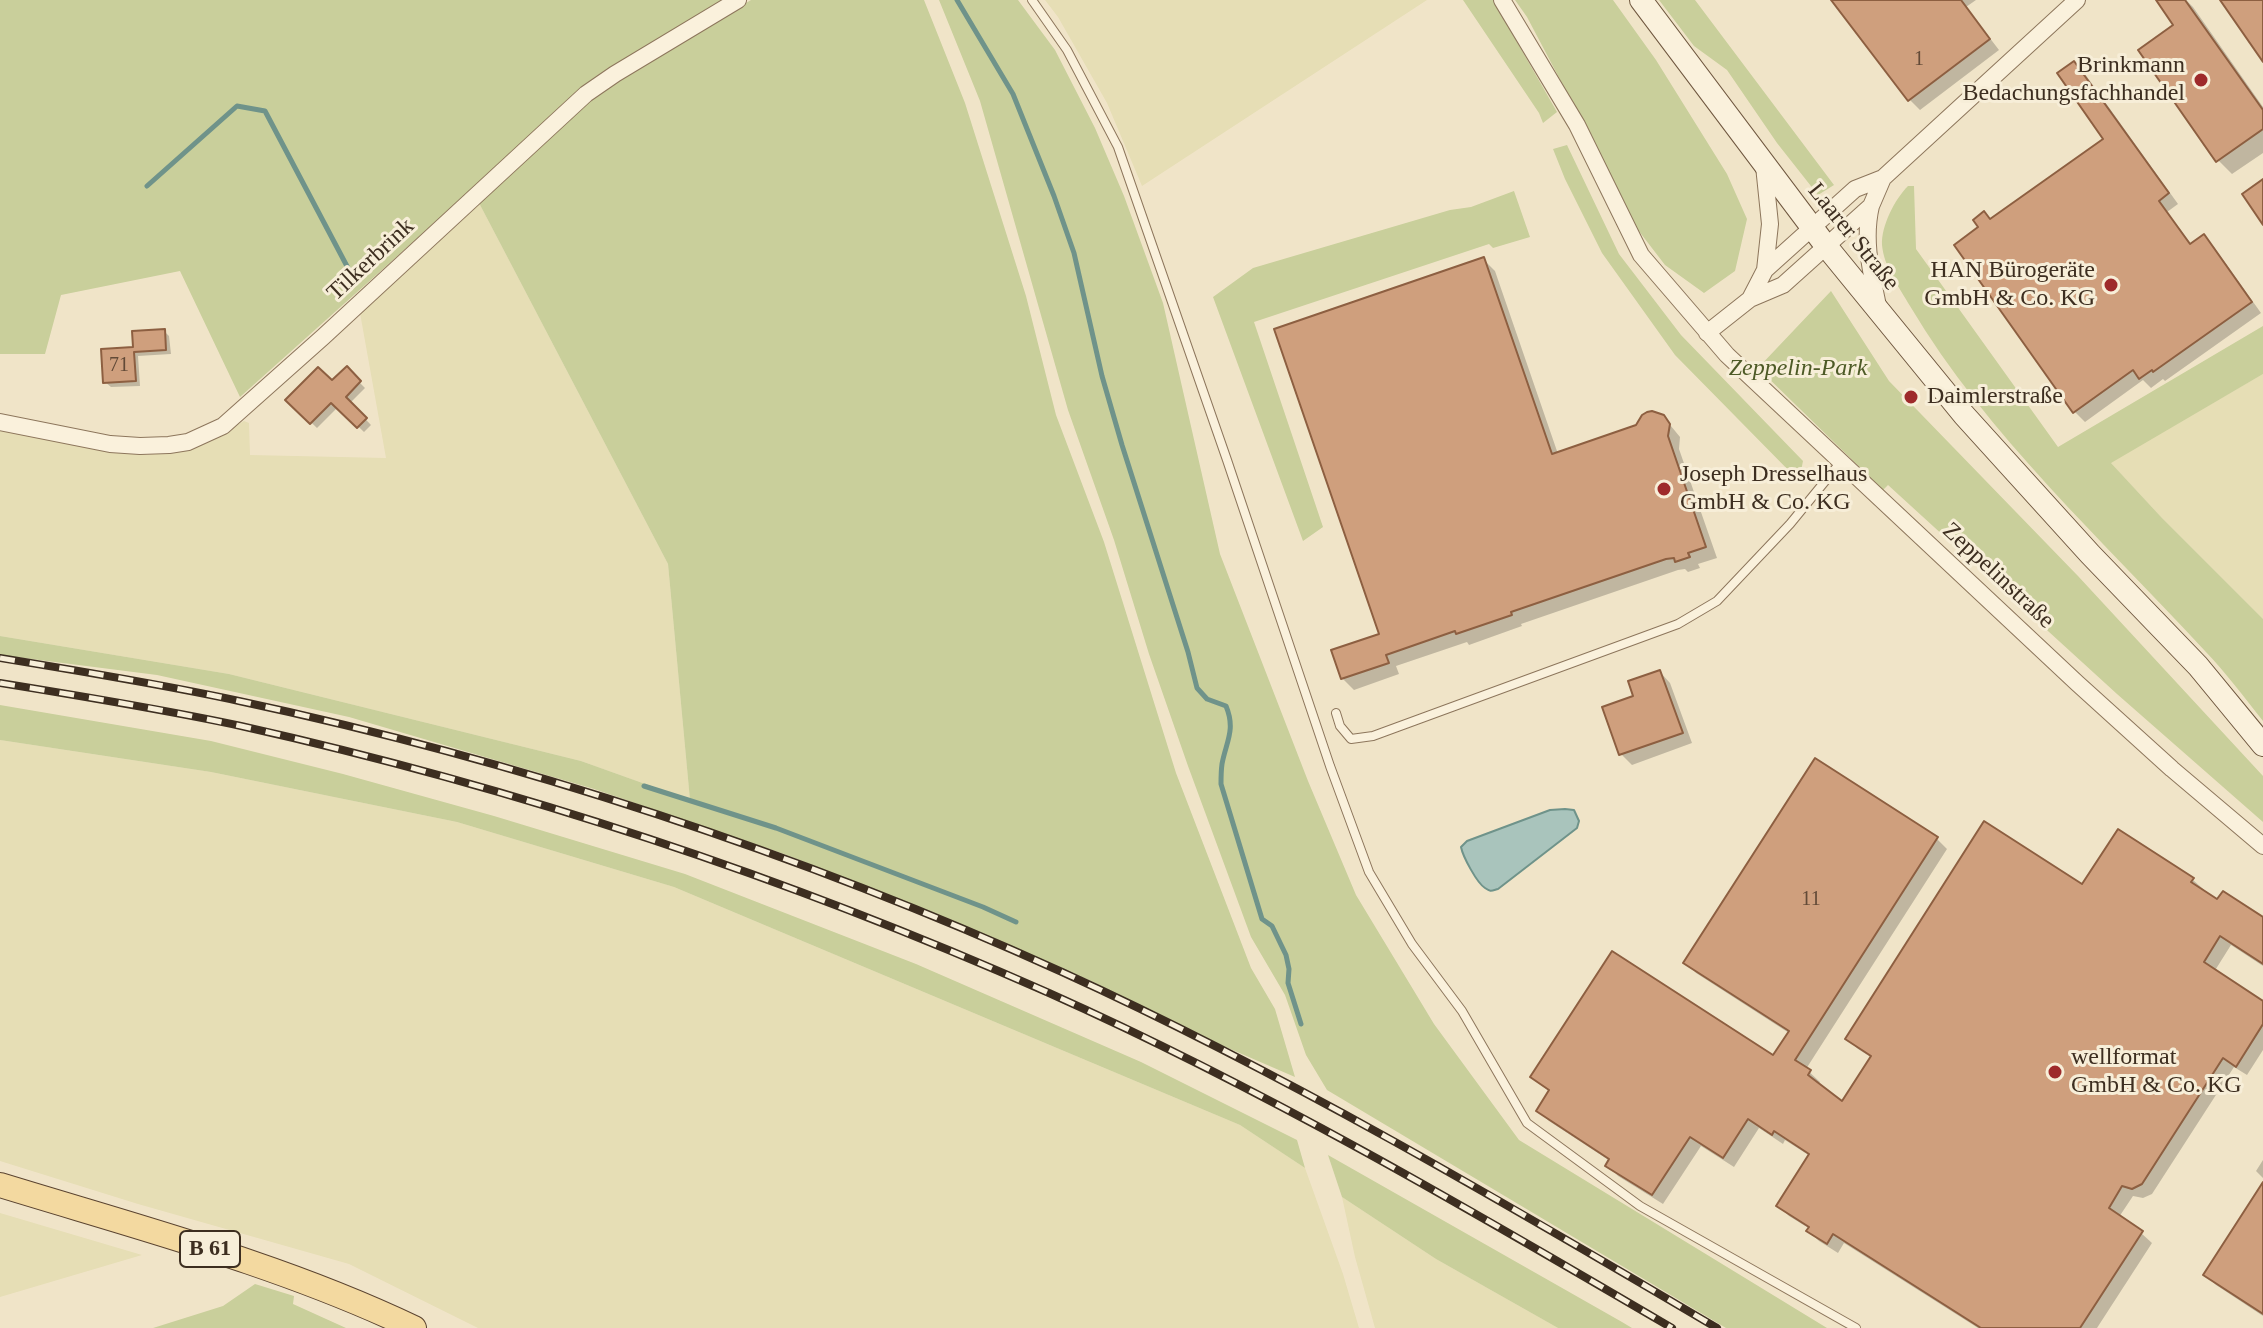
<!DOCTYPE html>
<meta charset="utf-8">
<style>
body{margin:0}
canvas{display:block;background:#f0e4c8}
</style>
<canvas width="2263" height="1328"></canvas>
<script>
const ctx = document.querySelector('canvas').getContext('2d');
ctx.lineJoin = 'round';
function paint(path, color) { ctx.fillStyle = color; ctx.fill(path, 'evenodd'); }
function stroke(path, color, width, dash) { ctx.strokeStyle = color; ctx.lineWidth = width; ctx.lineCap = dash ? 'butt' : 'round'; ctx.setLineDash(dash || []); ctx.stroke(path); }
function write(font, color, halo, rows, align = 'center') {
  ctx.font = font + ' Georgia,serif'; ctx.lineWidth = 6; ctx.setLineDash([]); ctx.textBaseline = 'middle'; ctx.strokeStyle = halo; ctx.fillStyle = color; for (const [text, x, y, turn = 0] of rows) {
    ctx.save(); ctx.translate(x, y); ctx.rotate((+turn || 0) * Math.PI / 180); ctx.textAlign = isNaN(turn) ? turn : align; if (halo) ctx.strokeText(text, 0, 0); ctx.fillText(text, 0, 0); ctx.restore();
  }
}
paint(new Path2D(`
 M 1045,0 L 1427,0 L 1142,186 L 1107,103 L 1058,17 Z
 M 478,201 L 668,564 L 690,800 L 581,761 L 229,674 L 0,636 L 0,428 L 147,455 L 198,446 L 244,421 L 249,423 L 250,455 L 386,458 L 360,313 Z
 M 2263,374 L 2263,619 L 2162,518 L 2110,462 Z
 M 0,740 L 211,772 L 457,822 L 674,887 L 1240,1125 L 1305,1168 L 1343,1274 L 1359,1328 L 478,1328 L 349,1264 L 138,1204 L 0,1161 Z
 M 1342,1197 L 1436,1259 L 1558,1328 L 1375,1328 L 1355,1257 Z
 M 0,1213 L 142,1255 L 0,1297 Z`), '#e6deb5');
paint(new Path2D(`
 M 0,0 L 726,0 L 582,87 L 479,183 L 240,397 L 180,271 L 61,295 L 45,354 L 0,354 Z
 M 751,0 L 924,0 L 965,103 L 1026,296 L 1056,415 L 1104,542 L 1176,773 L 1251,968 L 1275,1009 L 1295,1077 L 1221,1045 L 1091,981 L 927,910 L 784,854 L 594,789 L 349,717 L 157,675 L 0,655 L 0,636 L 229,674 L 581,761 L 690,800 L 668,564 L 478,201 L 591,99 L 623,76 Z
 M 939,0 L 1018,0 L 1055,50 L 1095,128 L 1124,196 L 1163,303 L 1220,554 L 1308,781 L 1356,895 L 1434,1024 L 1519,1140 L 1827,1328 L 1726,1328 L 1327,1090 L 1306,1055 L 1285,995 L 1251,937 L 1188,766 L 1149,654 L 1114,540 L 1068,410 L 980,101 Z
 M 1463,0 L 1493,0 L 1557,112 L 1543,123 L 1539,113 Z
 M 1515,0 L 1613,0 L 1656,60 L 1727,174 L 1747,219 L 1735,271 L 1704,293 L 1665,265 L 1635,226 L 1565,89 L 1527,17 Z
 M 1659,0 L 1695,0 L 1834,185 L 1818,195 L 1777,143 L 1727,70 L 1694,46 Z
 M 1567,145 L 1619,254 L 1681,335 L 1803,461 L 1799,481 L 1675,355 L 1602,253 L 1565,179 L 1553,149 Z
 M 1908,186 L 1914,186 L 1916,249 L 2058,447 L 2263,326 L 2263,374 L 2111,463 L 2162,518 L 2263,619 L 2263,721 C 2244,697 2226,673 2205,651 C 2103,540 1988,437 1910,306 C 1899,287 1884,267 1882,245 C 1881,226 1895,199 1908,186 Z
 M 1514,191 L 1530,237 L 1493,248 L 1489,244 L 1254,322 L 1323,527 L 1303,541 L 1213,297 L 1253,268 L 1450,210 L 1471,207 Z
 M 1831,291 L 1889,381 L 2078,576 L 2263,776 L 2263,822 L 2117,694 L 1888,485 L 1883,490 L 1758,368 Z
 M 0,705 L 211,741 L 343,774 L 494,816 L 685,874 L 916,964 L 1141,1062 L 1297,1140 L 1305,1168 L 1240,1125 L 674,887 L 457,822 L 211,772 L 0,740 Z
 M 1328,1155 L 1622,1322 L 1632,1328 L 1558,1328 L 1436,1259 L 1342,1197 Z
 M 255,1284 L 294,1296 L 293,1304 L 346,1328 L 153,1328 L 223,1306 Z`), '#c9cf9b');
const water = new Path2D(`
 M 1565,809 L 1574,810 L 1579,821 L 1577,828 L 1498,889 C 1491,891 1491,892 1485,888 C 1477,883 1463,857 1461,847 L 1467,841 L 1550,810 Z`);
paint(water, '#a9c4bc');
stroke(water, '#6f938a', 2);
paint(new Path2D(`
 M 1834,0 L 1976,0 L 1966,7 L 1999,50 L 1920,110 L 1910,100 Z
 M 2169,0 L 2186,0 L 2193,7 L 2263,107 L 2263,153 L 2232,174 L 2218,160 Z
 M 2074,64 L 2085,74 L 2178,204 L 2167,212 L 2192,245 L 2204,237 L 2214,247 L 2261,313 L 2165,381 L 2163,379 L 2151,388 L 2143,380 L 2085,422 L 2074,411 L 1991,221 L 2106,139 Z
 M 1483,259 L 1495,271 L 1558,454 L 1666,420 L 1680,437 L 1679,449 L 1717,558 L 1698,564 L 1700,568 L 1688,572 L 1685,569 L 1678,570 L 1521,624 L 1522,626 L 1469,645 L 1467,642 L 1396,666 L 1399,674 L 1354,690 L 1342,678 L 1382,635 Z
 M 164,331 L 169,336 L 171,354 L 138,356 L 140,386 L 111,387 L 105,382 L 135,348 Z
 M 346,369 L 365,388 L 350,403 L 371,425 L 364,432 L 338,407 L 317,428 L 288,400 L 332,383 Z
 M 1660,672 L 1670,683 L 1692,743 L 1632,765 L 1621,754 L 1636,697 Z
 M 2118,832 L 2193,880 L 2218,902 L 2263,920 L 2263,966 L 2231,945 L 2214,972 L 2261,1002 L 2263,999 L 2263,1050 L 2247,1075 L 2234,1067 L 2152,1194 L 2143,1198 L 2133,1196 L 2119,1217 L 2141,1233 L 2152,1243 L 2097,1328 L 1978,1328 L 1844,1243 L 1838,1253 L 1819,1241 L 1808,1231 L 1810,1229 L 1789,1216 L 1778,1205 L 1810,1156 L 1785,1140 L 1783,1144 L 1759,1128 L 1734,1167 L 1701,1146 L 1663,1204 L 1618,1176 L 1608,1165 L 1610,1161 L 1549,1121 L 1538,1111 L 1550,1092 L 1532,1077 L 1774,1058 L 1789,1033 L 1696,973 L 1686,962 L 1937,839 L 1947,849 L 1806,1069 L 1820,1082 L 1818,1085 L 1843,1104 L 1872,1058 L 1858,1049 L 1847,1039 L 2083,887 Z
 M 2263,1160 L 2263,1178 L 2256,1171 Z
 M 2263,1185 L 2263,1316 L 2216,1285 L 2206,1275 Z`), '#0003');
stroke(new Path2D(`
 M 957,0 L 1013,94 L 1054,196 L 1074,253 L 1102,376 L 1122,445 L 1188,652 L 1197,688 L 1207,699 L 1226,706 C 1236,730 1226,742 1222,764 C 1221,771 1221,778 1221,784 L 1262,919 L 1272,926 L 1286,955 L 1289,969 L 1288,983 L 1301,1024
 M 147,186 L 237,106 L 265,111 L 349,270
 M 644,786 L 776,828 L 983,907 L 1016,922`), '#6f938a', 5);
const building = new Path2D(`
 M 1831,0 L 1961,0 L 1990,39 L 1908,101 Z
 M 2156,0 L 2185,0 L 2263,110 L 2263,129 L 2216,162 L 2138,50 L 2173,25 Z
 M 2220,0 L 2263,0 L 2263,62 Z
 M 2074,61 L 2169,193 L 2159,201 L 2190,244 L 2204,234 L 2252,302 L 2153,372 L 2152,370 L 2139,379 L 2133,370 L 2073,413 L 1954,245 L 1978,227 L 1973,220 L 1984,211 L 1990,219 L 2103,139 L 2057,73 Z
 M 2263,179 L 2263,225 L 2242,194 Z
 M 1484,257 L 1552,454 L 1636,425 L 1642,415 L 1647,412 L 1652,411 L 1664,415 L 1670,424 L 1668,436 L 1706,547 L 1688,553 L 1690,557 L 1675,562 L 1674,558 L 1666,559 L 1511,612 L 1512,615 L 1456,634 L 1455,631 L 1386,655 L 1389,663 L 1341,679 L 1331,650 L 1379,634 L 1274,329 Z
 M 165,329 L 166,350 L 134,352 L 136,381 L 103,383 L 101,349 L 133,347 L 132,331 Z
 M 347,366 L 361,381 L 346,397 L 367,418 L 357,428 L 331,403 L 310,424 L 285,400 L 318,367 L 332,380 Z
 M 1660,670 L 1683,733 L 1619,755 L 1602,707 L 1633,696 L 1628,681 Z
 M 1815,758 L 1938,837 L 1795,1060 L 1811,1070 L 1808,1075 L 1842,1101 L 1871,1056 L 1845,1039 L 1984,821 L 2082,884 L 2118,829 L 2194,878 L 2191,882 L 2217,899 L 2223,891 L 2263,917 L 2263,964 L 2220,936 L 2204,962 L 2263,1001 L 2263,1024 L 2236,1067 L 2223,1058 L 2142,1184 L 2132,1189 L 2122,1186 L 2109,1208 L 2143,1231 L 2080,1328 L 1981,1328 L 1833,1234 L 1827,1244 L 1806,1231 L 1809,1227 L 1776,1206 L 1809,1154 L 1774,1131 L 1772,1135 L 1748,1119 L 1723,1158 L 1690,1137 L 1652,1195 L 1605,1166 L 1609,1159 L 1536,1111 L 1549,1090 L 1530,1077 L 1612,951 L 1773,1055 L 1789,1031 L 1683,963 Z
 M 2263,1182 L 2263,1314 L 2203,1275 Z`);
paint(building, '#cf9f7d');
stroke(building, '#8d5f41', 2);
const service = new Path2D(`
 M 1032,0 L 1067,50 L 1118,147 L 1227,460 L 1330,766 L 1369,872 L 1412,944 L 1462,1011 L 1527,1123 L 1640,1206 L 1856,1328
 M 1336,713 L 1340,726 L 1351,739 L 1373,736 L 1678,624 L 1717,601 L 1790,524 L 1840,463`);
const minor = new Path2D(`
 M 1502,0 L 1577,125 L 1641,255 L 1727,355 L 2077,683 L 2172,769 L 2263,846
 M 1764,166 L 1770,224 L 1765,270
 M 1871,206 C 1863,240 1871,272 1878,306
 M 1750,299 L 1765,270 L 1855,189 L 1883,178 L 2077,0
 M 1707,333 L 1750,299 L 1783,285 L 1871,206 L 1883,178
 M 0,422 L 110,444 L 140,446 L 169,445 L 188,442 L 223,426 L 323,337 L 586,94 L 615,74 L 738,0`);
const secondary = new Path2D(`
 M 1641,0 L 1826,246 L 1964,415 L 2090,554 L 2198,666 L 2263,745`);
const primary = new Path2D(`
 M 0,1185 C 140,1228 282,1265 414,1328`);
stroke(service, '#8d765c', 10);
stroke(minor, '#8d765c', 18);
stroke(secondary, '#6f573f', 24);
stroke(primary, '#5b4430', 26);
stroke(service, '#faf1dc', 8);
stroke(minor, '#faf1dc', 16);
stroke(secondary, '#faf1dc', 22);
stroke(primary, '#f3d9a0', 24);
const rail = new Path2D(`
 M 0,658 C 80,671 160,684 239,701 C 517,760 802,854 1062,972 C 1288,1075 1503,1202 1717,1328
 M 0,683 C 81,696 161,709 241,726 C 519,788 789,878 1049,993 C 1264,1089 1469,1209 1672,1328`);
stroke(rail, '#3d2e20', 8);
stroke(rail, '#f7eed8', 5, [15]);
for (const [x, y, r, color] of [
 [2201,80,8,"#9e2a2b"],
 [2111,285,8,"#9e2a2b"],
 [1911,397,8,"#9e2a2b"],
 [1664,489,8,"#9e2a2b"],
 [2055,1072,8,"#9e2a2b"]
]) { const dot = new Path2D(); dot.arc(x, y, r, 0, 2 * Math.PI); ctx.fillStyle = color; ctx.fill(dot); stroke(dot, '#f7eed8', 3); }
write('20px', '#624a37', null, [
 ["1",1919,60],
 ["71",119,366],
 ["11",1811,900]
]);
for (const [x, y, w] of [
 [210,1249,60]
]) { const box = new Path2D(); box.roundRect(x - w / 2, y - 18, w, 36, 6); ctx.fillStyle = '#f7eed8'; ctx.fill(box); stroke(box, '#3d2e20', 2); }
write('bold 22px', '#3d2e20', null, [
 ["B 61",210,1249]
]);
write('24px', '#3d2e20', '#f7eed8', [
 ["Brinkmann",2185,66,"right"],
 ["Bedachungsfachhandel",2185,94,"right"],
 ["HAN Bürogeräte",2095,271,"right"],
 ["GmbH & Co. KG",2095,299,"right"],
 ["Daimlerstraße",1927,397],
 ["Joseph Dresselhaus",1680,475],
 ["GmbH & Co. KG",1680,503],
 ["wellformat",2071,1058],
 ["GmbH & Co. KG",2071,1086]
], 'left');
write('24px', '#3d2e20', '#f7eed8', [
 ["Laarer Straße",1853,237,51],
 ["Tilkerbrink",371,260,-43],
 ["Zeppelinstraße",1998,576,43]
]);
write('italic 24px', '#4d5a26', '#f7eed8', [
 ["Zeppelin-Park",1798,369]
]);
</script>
